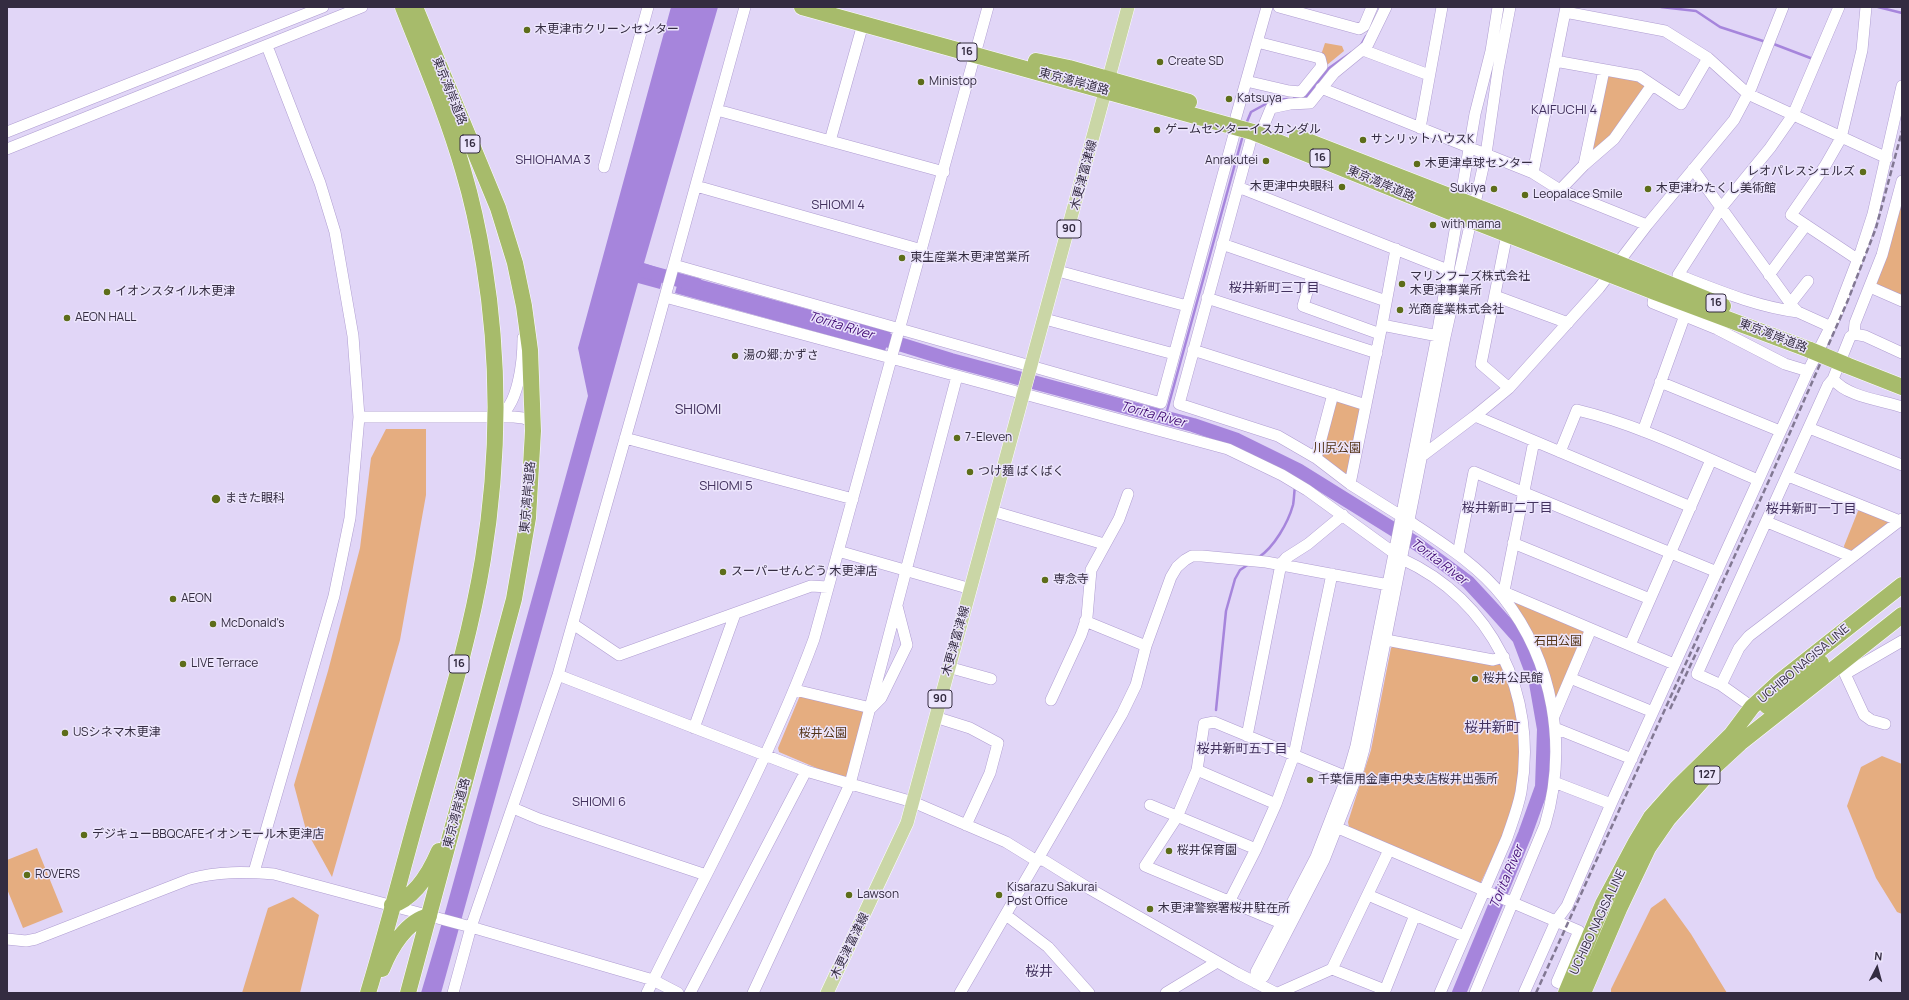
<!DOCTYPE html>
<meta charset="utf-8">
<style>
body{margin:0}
#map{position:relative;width:1909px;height:1000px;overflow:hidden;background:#e1d6f7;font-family:Manrope,sans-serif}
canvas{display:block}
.frame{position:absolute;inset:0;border:8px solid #342c41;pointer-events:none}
.north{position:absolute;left:1857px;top:948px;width:40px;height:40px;-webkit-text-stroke:3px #ece5fc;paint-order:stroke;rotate:6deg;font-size:11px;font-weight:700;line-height:16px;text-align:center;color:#342c41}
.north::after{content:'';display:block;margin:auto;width:14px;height:18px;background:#342c41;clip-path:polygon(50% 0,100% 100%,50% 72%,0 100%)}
</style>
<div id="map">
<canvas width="1909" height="1000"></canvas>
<div class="frame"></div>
<div class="north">N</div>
</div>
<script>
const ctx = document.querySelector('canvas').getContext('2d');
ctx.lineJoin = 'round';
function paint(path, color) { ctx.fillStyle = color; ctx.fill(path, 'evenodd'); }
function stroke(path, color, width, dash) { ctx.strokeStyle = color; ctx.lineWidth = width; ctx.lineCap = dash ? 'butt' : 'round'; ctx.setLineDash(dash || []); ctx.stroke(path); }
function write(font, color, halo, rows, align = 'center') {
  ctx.font = font + ' Manrope,"Noto Sans JP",sans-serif'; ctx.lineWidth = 3; ctx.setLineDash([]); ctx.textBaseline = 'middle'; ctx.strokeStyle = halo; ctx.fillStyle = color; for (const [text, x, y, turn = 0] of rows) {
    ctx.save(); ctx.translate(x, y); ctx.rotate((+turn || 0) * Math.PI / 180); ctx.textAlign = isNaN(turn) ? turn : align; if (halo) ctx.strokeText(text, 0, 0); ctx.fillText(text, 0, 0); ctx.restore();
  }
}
paint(new Path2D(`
 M 1325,43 L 1342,46 L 1344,51 L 1327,65 L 1321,55 Z
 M 1608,74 L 1637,79 L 1646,88 L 1610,138 L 1590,153 Z
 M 1902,188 L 1902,297 L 1874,284 Z
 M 1334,400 L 1362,407 L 1349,472 L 1346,474 L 1321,457 Z
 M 386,429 L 426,429 L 426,495 L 400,640 L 332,877 L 306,830 L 294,785 L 328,671 L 360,548 L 371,458 Z
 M 1863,510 L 1890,521 L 1890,524 L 1851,553 L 1845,550 L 1844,546 L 1858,511 Z
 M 1506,595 L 1586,631 L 1556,707 Z
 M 1393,646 L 1502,664 L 1506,671 L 1523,746 L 1513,815 L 1480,884 L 1349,827 L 1348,822 L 1371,750 L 1391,648 Z
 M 801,693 L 866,708 L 847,778 L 833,775 L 779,752 L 778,748 Z
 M 1882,756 L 1902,764 L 1902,914 L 1897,912 L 1876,878 L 1847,806 L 1861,767 Z
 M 37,848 L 63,912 L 23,928 L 7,889 L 7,860 Z
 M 293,897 L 319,915 L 300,993 L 242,993 L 268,908 Z
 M 1665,898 L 1691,934 L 1727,993 L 1611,993 L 1611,989 L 1651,908 Z`), '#e5ad80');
paint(new Path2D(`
 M 671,7 L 718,7 L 644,263 L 665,270 L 660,289 L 638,283 L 441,993 L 421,993 L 446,909 L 588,396 L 578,348 Z
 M 680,274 L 891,332 L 885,351 L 675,293 Z`), '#a685dc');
stroke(new Path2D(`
 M 1661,7 L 1696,11 L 1720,27 L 1766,42
 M 1878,7 L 1902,13
 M 1771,43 L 1813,59
 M 1361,45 L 1366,36
 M 1294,98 L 1306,97 L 1329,68 L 1352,52
 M 1246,124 L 1251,112 L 1273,100 L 1289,99
 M 1165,418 L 1243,135
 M 1296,480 L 1298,470
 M 1259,557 C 1274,547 1288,523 1293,505 C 1294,500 1294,493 1295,487
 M 1216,710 L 1226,611 L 1235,579 L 1240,570 L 1249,564`), '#a685dc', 2.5);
stroke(new Path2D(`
 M 645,271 L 697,285
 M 870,335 L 951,360 L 1193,425 L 1237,440 L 1298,470 L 1417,544 L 1468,582 L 1493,609 L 1519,638 L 1536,683 L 1544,729 L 1542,787 L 1525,834 L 1459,993`), '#a685dc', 14);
const minor = new Path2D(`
 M 1279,7 L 1359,29 L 1364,26 L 1372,7
 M 1565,12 L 1665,31 L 1708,58 L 1748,94 L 1887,158
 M 1363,50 L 1429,75
 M 1555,61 L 1639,76 L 1681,104 L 1708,58
 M 1246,81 L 1289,91 L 1301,92 L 1322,66 L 1320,58 L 1257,42
 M 1321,88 L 1533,173 L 1560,190 L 1647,225
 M 717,110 L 944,172
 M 1236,117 L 1267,7
 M 1264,125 L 1271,108 L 1290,104 L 1310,103 L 1334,73 L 1367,46 L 1386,7
 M 1420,128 L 1442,7
 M 7,132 L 323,7
 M 1253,132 L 1179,404 L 1278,436 L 1316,458 L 1350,484 L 1401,516
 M 830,141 L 863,24
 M 7,149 L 362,7
 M 1584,165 L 1604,70
 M 604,167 L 648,7
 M 1693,169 L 1793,307 L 1798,312 L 1829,326
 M 1533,173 L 1566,7
 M 696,186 L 922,250
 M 1238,187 L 1448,270
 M 1560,190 L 1584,165 L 1614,139 L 1652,85
 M 1507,234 L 1481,364 L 1509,388
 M 1222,244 L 1386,301
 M 1857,259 L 1791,215 L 1825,166 L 1841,138 L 1862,50 L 1866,7
 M 674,265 L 1161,403 L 1236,127
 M 1058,271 L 1187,306
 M 1312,275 L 1303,306 L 1380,334
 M 1769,275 L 1806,225
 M 1870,287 L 1902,301
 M 1655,292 L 1653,303 L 1717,329 L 1785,364 L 1808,371
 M 1495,296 L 1568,323
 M 665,297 L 1228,449 L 1282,475 L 1307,490 L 1394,553
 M 1207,298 L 1377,353
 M 1790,304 L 1808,281
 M 1798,312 C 1757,307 1717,290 1678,275 L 1721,208 L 1770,148 L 1793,115 L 1839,7
 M 1045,319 L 1174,354
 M 1382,325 L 1443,337
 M 1854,334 L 1865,336 L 1902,353
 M 1193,350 L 1366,405
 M 1833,379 C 1847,397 1881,400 1902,407
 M 1660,382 L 1780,431
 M 1475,416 L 1691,507
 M 359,417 L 514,417 L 523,418 L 533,422
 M 496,417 C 519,409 523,359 523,338
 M 1809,428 L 1902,465
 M 1643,431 L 1685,315
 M 625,438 L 853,499
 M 1560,452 L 1577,410 C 1640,425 1699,455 1758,480
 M 1418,456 L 1422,456 L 1475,416 L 1509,388 L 1599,288 L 1647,225 L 1734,120 L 1751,88 L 1783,7
 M 1316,458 L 1333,394
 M 1788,476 L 1900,521
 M 1350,484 L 1382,325 L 1396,249
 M 992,511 L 1104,544
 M 1409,521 C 1442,543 1478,565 1503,597 C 1554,662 1568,747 1545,825 L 1475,993
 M 1767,522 L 1852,557
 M 1513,543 L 1650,599
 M 838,551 L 971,589
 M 1458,554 L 1474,472 L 1717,572
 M 1402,559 C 1492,600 1538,694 1521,792 C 1518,808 1512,823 1507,838 L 1440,993
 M 1504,592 L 1674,664
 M 1503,596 L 1534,441
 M 1085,621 L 1146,646
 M 573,624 L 619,655 L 811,586 L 828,587
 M 1386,640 L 1493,660 L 1504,657
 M 1630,645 L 1711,460
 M 948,667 L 991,679
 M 558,675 L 806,771 L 913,802 L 1006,842 L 1032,858 L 1045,861 L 1090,889 L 1237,973 L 1276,993
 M 1570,678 L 1653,712
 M 1721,685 L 1739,648 L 1749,636 L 1902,519
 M 795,690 L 871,708 L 881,698 L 907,645 L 897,606
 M 1051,700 L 1081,635 L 1087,617 L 1091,570 L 1119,519 L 1128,494
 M 1752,707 L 1721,685 L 1697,674 L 1828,385 L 1833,379 L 1850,337 L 1854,334 L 1855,323 L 1882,255 L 1902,181
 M 1554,716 L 1591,629
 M 935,717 L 970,728 L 998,743 L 990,773 L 966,825
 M 1885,724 L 1871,720 L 1864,715 L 1845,674 L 1902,641
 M 694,728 L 735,614
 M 1555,728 L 1632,759
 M 1247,736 L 1281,564 L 1286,558 L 1308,544 L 1343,515
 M 1197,770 L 1276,804
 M 1554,782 L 1611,804
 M 1150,805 L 1256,849
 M 513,808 L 539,819 L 706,875
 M 1331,825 L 1579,931 L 1557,982 L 1575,990
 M 254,872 L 334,596 L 350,518 L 359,417 L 353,336 L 335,232 L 320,183 L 267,46
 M 1368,895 L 1464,936
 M 1229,902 L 1256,849 L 1276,804 L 1294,755 L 1332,574
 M 1006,915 L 1048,947 L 1089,993
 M 1281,923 L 1145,866 L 1177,817 L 1197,770 L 1204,724 L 1214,722 L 1347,777
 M 7,939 L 26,941 L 36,939 L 190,879 C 218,871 245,872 274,874 L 471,927 L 653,980 L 678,993
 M 1332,969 L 1385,990
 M 1256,983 L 1264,976 L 1324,860 L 1356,778 L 1364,749 L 1445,337 L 1486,154 L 1498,70 L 1510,7
 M 1256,983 L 1256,972 L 1316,857 L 1347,777 L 1356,746 L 1437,336 L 1475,114 L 1491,51 L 1498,7
 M 453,993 L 471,927 L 558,675 L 652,344 L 745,7
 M 647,993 C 704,876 769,761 814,639 L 988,7
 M 690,993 L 806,771
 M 753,993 L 850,784 L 957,376
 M 960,993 L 1122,714 L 1136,685 L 1146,646 L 1171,577 L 1177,567 L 1185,560 L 1192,556 L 1202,556 L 1266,562 L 1394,586
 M 1166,993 L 1217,962
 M 1278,993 L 1332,969 L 1389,850
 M 1384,993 L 1415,915
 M 1524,993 L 1556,921 L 1567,906 L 1611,804 L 1808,371 L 1836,316 L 1861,251 L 1873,214 L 1902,86`);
const major = new Path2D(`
 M 827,993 L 907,823 L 1128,7`);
const highway = new Path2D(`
 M 802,7 L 1253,132 L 1458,215 L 1655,292 L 1810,350
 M 1036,61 L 1069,68 L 1189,102
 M 1297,137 L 1516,222 L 1723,306
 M 1846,365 L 1902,387
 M 1767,706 L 1821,663
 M 392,905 C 415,898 430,872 439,851
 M 382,969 C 390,949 406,921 429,916
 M 368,993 C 388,928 404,862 423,796 C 445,718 470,639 483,559 C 499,461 500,362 484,264 C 479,233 472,200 463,170 C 447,114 424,61 403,7
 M 408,993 L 514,599 L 528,518 L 533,431 L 530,350 L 524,306 L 515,263 L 498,208 L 415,7
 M 1566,993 L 1603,904 L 1636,842 L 1651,817 L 1676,789 L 1731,735 L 1752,707 L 1779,682 L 1902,585
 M 1583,993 L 1619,909 L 1648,848 L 1668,819 L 1714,767 L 1740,743 L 1902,615`);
stroke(minor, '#af9dd1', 12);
stroke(major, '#fff', 14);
stroke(highway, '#fff', 17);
stroke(minor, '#fff', 11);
stroke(major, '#cad6a6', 13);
stroke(highway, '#a7bb6b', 16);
stroke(new Path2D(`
 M 1670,709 L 1699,647
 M 1536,993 L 1771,476 L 1848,300 L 1876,228 L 1902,131`), '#827893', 2.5, [6, 3]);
const highwayBridge = new Path2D(`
 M 1810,350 L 1846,365`);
stroke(highwayBridge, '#fff', 17, []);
stroke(highwayBridge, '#a7bb6b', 16);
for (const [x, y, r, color] of [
 [527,30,4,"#5d6d19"],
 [1160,62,4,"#5d6d19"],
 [921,82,4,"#5d6d19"],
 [1229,99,4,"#5d6d19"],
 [1157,130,4,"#5d6d19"],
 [1363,140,4,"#5d6d19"],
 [1266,161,4,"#5d6d19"],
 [1417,164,4,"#5d6d19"],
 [1863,172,4,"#5d6d19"],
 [1342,187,4,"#5d6d19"],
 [1494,189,4,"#5d6d19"],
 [1648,189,4,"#5d6d19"],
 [1525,195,4,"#5d6d19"],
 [1433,225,4,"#5d6d19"],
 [902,258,4,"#5d6d19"],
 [1402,284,4,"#5d6d19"],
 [107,292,4,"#5d6d19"],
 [1400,310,4,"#5d6d19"],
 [67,318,4,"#5d6d19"],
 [735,356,4,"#5d6d19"],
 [957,438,4,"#5d6d19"],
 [970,472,4,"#5d6d19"],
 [216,499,5,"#5d6d19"],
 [723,572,4,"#5d6d19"],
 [1045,580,4,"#5d6d19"],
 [173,599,4,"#5d6d19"],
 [213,624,4,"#5d6d19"],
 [183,664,4,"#5d6d19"],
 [1475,679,4,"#5d6d19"],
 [65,733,4,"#5d6d19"],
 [1310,780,4,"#5d6d19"],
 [84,835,4,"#5d6d19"],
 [1169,851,4,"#5d6d19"],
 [27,875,4,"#5d6d19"],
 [849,895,4,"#5d6d19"],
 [999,895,4,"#5d6d19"],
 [1150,909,4,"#5d6d19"]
]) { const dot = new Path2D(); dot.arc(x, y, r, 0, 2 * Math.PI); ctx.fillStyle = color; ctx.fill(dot); stroke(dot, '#ece5fc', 1.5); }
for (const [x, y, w] of [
 [967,52,20],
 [470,144,20],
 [1320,158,20],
 [1069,229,24],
 [1716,303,20],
 [459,664,20],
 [940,699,24],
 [1707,775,26]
]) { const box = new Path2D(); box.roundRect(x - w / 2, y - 9, w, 18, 3); ctx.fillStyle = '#ece5fc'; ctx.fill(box); stroke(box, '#342c41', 1); }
write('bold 11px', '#342c41', null, [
 ["16",967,52],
 ["16",470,144],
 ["16",1320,158],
 ["90",1069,229],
 ["16",1716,303],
 ["16",459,664],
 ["90",940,699],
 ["127",1707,775]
]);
write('12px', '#342c41', '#ece5fc', [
 ["木更津市クリーンセンター",535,30],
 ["Create SD",1168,62],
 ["Ministop",929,82],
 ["Katsuya",1237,99],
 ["ゲームセンターイスカンダル",1165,130],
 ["サンリットハウスK",1371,140],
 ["Anrakutei",1258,161,"right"],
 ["木更津卓球センター",1425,164],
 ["レオパレスシェルズ",1855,172,"right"],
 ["木更津中央眼科",1334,187,"right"],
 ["Sukiya",1486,189,"right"],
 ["木更津わたくし美術館",1656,189],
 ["Leopalace Smile",1533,195],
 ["with mama",1441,225],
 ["東生産業木更津営業所",910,258],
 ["マリンフーズ株式会社",1410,277],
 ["木更津事業所",1410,291],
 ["イオンスタイル木更津",115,292],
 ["光商産業株式会社",1408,310],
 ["AEON HALL",75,318],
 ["湯の郷;かずさ",743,356],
 ["7-Eleven",965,438],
 ["つけ麺 ばくばく",978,472],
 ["まきた眼科",225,499],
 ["スーパーせんどう 木更津店",731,572],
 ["専念寺",1053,580],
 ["AEON",181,599],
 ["McDonald's",221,624],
 ["LIVE Terrace",191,664],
 ["桜井公民館",1483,679],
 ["USシネマ木更津",73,733],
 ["千葉信用金庫中央支店桜井出張所",1318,780],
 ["デジキューBBQCAFEイオンモール木更津店",92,835],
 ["桜井保育園",1177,851],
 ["ROVERS",35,875],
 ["Kisarazu Sakurai",1007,888],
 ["Post Office",1007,902],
 ["Lawson",857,895],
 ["木更津警察署桜井駐在所",1158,909]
], 'left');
write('12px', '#342c41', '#ece5fc', [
 ["東京湾岸道路",1074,82,15],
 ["東京湾岸道路",449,91,68],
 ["木更津富津線",1084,175,-75],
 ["東京湾岸道路",1381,184,23],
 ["東京湾岸道路",1773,336,21],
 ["東京湾岸道路",528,497,-85],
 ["木更津富津線",956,641,-74],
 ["UCHIBO NAGISA LINE",1804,664,-40],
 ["東京湾岸道路",457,813,-75],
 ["UCHIBO NAGISA LINE",1598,922,-65],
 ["木更津富津線",850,946,-64]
]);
write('12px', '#523215', '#ece5fc', [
 ["川尻公園",1337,449],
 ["石田公園",1558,642],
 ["桜井公園",823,734]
]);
write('13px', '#42315e', '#ece5fc', [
 ["KAIFUCHI 4",1564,110],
 ["SHIOHAMA 3",553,160],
 ["SHIOMI 4",838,205],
 ["桜井新町三丁目",1274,288],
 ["SHIOMI 5",726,486],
 ["桜井新町二丁目",1507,508],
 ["桜井新町一丁目",1811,509],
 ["桜井新町五丁目",1242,749],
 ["SHIOMI 6",599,802]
]);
write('italic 13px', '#430d76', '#ece5fc', [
 ["Torita River",841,326,17],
 ["Torita River",1153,415,15],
 ["Torita River",1439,562,37],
 ["Torita River",1507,877,-67]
]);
write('14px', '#42315e', '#ece5fc', [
 ["SHIOMI",698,410],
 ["桜井新町",1492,728],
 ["桜井",1039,972]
]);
</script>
